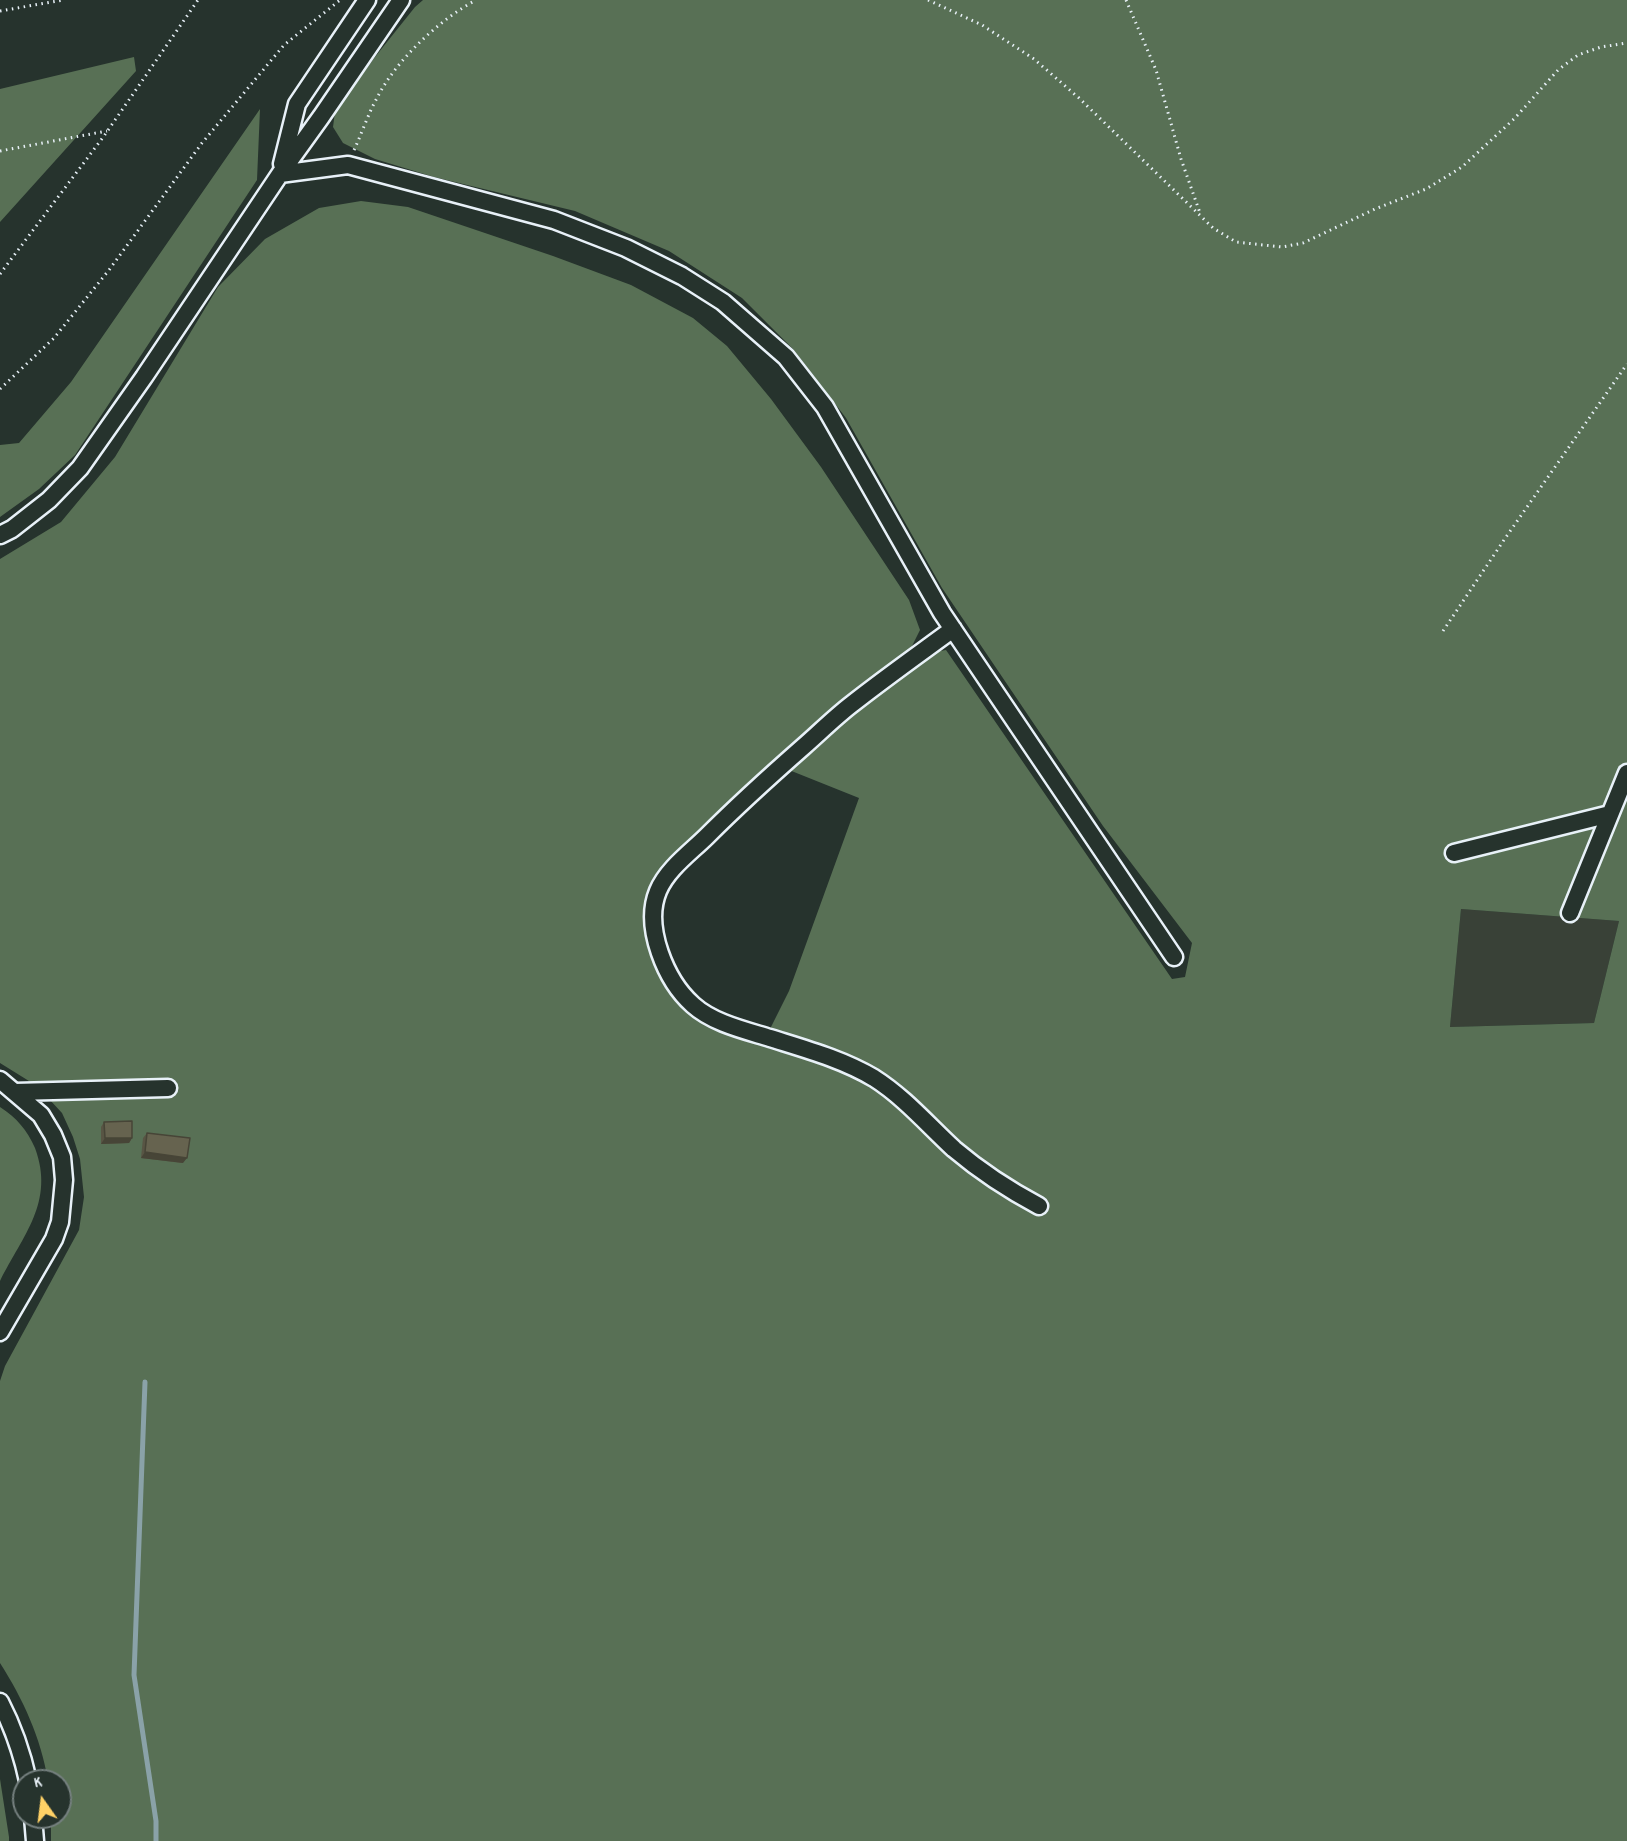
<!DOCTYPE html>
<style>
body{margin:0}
#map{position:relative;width:1627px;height:1841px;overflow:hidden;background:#26332d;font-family:Dekko,sans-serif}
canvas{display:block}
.north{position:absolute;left:12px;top:1769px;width:60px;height:60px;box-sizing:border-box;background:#26332d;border:2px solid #747f7e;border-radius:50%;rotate:346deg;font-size:16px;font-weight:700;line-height:24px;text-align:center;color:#e8f1f8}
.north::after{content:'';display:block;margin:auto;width:21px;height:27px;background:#ffd166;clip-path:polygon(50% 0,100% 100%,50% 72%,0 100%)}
</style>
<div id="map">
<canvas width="1627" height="1841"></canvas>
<div class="north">K</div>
</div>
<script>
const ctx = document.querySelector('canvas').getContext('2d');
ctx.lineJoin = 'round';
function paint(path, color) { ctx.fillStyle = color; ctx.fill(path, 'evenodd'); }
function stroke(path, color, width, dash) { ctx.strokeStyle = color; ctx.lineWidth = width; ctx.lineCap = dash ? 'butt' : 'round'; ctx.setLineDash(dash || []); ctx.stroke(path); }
paint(new Path2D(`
 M 1461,909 L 1619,921 L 1594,1023 L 1450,1027 Z`), '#394137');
paint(new Path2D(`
 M 423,0 L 1627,0 L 1627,1841 L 51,1841 L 51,1817 L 60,1817 L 60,1781 L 48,1781 C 41,1738 23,1699 0,1663 L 0,1381 L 5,1366 L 79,1230 L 84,1197 L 80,1159 L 73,1137 L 62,1113 L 37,1086 L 0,1063 L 0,559 L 61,522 L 115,457 L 218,287 L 265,239 L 319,208 L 361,201 L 408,207 L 553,256 L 631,285 L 693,318 L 727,346 L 771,399 L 821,467 L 909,600 L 920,630 L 911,648 L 841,701 L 699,832 L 661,872 L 646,921 L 698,1015 L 829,1062 L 883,1090 L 1044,1212 L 1047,1203 L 1002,1180 L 966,1153 L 921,1106 L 769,1031 L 789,991 L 859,798 L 789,770 L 856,710 L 934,652 L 946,650 L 1172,979 L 1185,977 L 1192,943 L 1103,826 L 942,588 L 846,418 L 793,349 L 742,298 L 669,251 L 575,211 L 434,177 L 375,159 L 343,143 L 333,127 L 335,112 L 375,57 L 415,7 ZM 1461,909 L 1619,921 L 1594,1023 L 1450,1027 Z
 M 134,57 L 136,71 L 0,222 L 0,89 Z
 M 260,109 L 257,180 L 75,455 L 39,489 L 0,517 L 0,445 L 19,443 L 71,382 Z
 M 0,1107 C 17,1118 27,1130 35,1148 C 55,1202 23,1235 0,1281 Z
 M 0,1779 L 9,1837 L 9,1841 L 0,1841 Z`), '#587055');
stroke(new Path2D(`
 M 145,1382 L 134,1675 L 156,1821 L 156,1841`), '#8aa2a8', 5);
const minor = new Path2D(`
 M 282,164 L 297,104 L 367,0
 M 280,174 L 348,165 L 554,220 L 626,248 L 682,276 L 723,302 L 786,357 L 825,407 L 942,613 L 1174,957
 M 0,535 L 12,529 L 49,500 L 80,468 L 144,377 L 280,174 L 321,117 L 401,0
 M 953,629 C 919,654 885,678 852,704 C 835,717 819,733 803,747 C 770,776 738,805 707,836 C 691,852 667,869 658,891 C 643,927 666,981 693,1005 C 713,1023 744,1030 770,1038 C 805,1049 842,1059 874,1078 C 904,1097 928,1125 954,1149 C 980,1171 1009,1190 1039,1206
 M 1454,853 L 1610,814
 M 1570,913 L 1627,773
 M 0,1080 L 41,1115 L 53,1135 L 62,1157 L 64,1180 L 60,1222 L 54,1239 L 0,1332
 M 15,1092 L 168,1088
 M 0,1702 C 13,1727 22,1753 28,1781
 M 33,1817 L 35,1841`);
stroke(minor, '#e8f1f8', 21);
stroke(new Path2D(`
 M 928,0 L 982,25 L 1034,59 L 1079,98 L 1213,228 L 1236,242 L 1282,247 L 1303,243 L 1375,209 L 1426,189 L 1462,167 L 1515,118 L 1558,70 L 1578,55 L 1601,47 L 1627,43
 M 1126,0 L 1156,70 L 1181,159 L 1200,213
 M 0,11 L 63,0
 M 354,150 C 362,133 368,114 377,98 C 396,60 439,20 476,0
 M 0,151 L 107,131
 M 0,274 L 104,136 L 198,0
 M 0,389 L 54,338 L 109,270 L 202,143 L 284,45 L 340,0
 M 1443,631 L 1506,537 L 1627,364`), '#e8f1f8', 3, [1.5, 4.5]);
stroke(minor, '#26332d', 16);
paint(new Path2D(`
 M 104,1122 L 132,1138 L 129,1143 L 101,1144 L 101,1127 Z
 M 147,1133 L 183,1163 L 141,1158 L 143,1138 Z`), '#585544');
paint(new Path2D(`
 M 105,1138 L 132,1138 L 129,1143 L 101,1144 Z
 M 145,1152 L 187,1158 L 183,1163 L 141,1158 Z`), '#474537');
const building = new Path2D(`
 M 132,1121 L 132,1138 L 105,1138 L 104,1122 Z
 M 147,1133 L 190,1138 L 187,1158 L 145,1152 Z`);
paint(building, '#66634f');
stroke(building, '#474537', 1.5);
</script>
